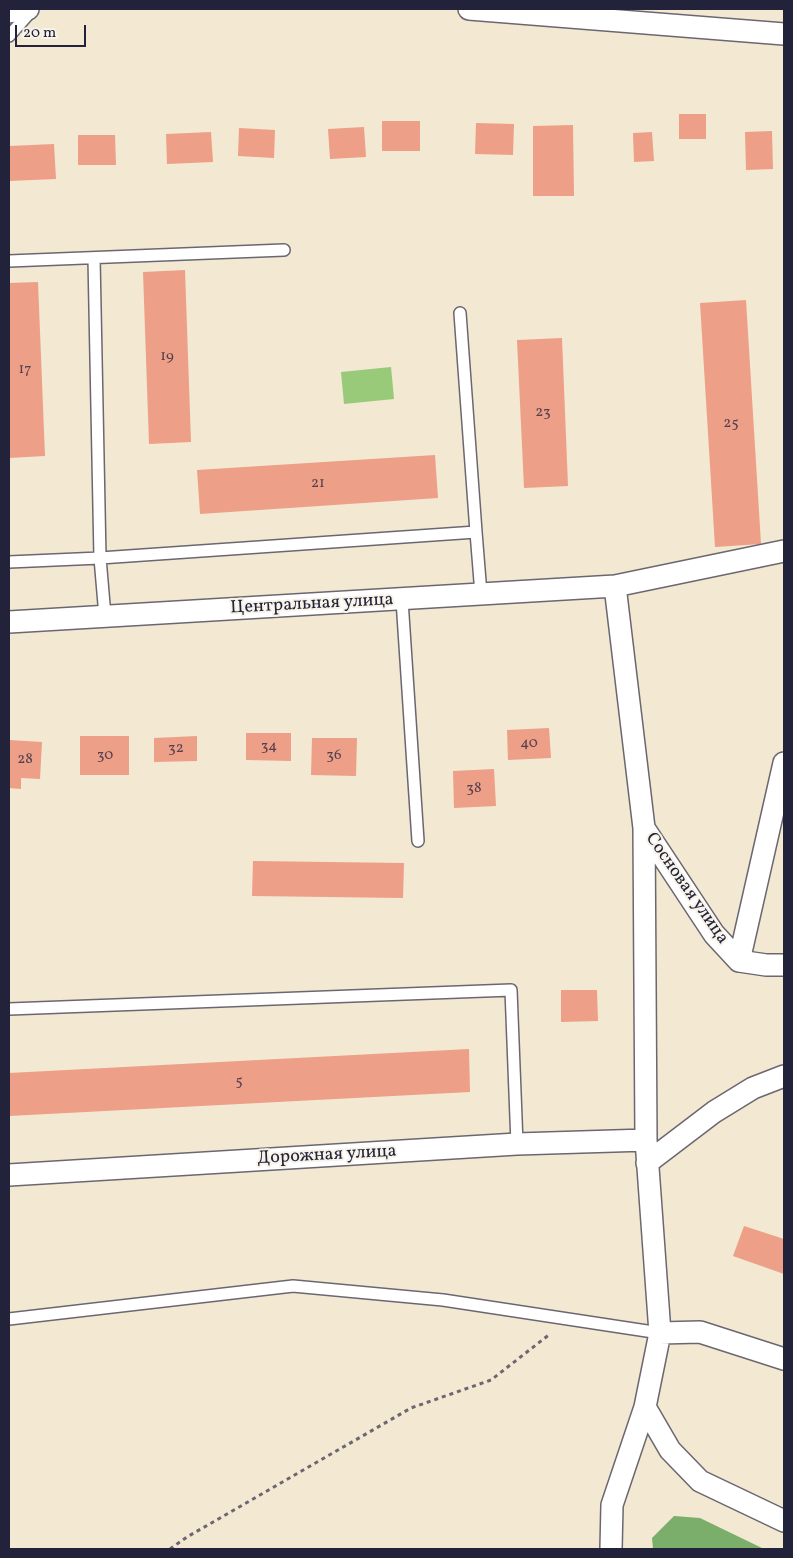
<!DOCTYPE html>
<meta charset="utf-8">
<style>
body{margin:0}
#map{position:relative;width:793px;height:1558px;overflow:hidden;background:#f3e8d2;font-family:Vollkorn,serif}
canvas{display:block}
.frame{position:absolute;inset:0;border:10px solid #22223b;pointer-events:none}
.scale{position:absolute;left:15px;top:25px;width:71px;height:22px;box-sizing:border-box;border:2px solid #22223b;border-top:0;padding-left:6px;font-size:15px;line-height:18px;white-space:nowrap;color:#22223b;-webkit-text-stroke:4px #f7f3e8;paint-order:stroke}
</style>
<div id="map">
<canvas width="793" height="1558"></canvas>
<div class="frame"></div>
<div class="scale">20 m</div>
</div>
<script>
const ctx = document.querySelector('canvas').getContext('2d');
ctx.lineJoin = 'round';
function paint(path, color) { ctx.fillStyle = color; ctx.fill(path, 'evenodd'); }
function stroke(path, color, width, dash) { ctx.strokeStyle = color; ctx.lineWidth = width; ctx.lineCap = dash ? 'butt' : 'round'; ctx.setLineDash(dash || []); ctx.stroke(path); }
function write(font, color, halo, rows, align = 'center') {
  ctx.font = font + ' Vollkorn,serif'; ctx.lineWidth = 4; ctx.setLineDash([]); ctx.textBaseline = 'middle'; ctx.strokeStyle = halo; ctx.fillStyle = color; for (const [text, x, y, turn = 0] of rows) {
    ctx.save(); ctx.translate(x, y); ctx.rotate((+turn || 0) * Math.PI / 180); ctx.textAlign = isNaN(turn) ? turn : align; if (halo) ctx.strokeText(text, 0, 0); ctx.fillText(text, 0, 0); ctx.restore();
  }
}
paint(new Path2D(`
 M 391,367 L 394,399 L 344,404 L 341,372 Z`), '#98ca7a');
paint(new Path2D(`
 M 674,1516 L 700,1518 L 764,1549 L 653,1549 L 652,1538 Z`), '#7aae6a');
paint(new Path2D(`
 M 679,114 L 706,114 L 706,139 L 679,139 Z
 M 382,121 L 420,121 L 420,151 L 382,151 Z
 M 476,123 L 514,124 L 513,155 L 475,154 Z
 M 573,125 L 574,196 L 533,196 L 533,126 Z
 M 364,127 L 366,157 L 330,159 L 328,129 Z
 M 239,128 L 275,130 L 274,158 L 238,156 Z
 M 772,131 L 773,169 L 746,170 L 745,132 Z
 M 211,132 L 213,162 L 167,164 L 166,134 Z
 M 652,132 L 654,161 L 634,162 L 633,133 Z
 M 78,135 L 115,135 L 116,165 L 78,165 Z
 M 54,144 L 56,179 L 9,181 L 9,146 Z
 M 185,270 L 191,442 L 149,444 L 143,272 Z
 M 38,282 L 45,456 L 9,458 L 9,283 Z
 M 746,300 L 761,544 L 715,547 L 700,303 Z
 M 562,338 L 568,486 L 524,488 L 517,340 Z
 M 435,455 L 438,498 L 200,514 L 197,470 Z
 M 549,728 L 551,758 L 508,760 L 507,730 Z
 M 246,733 L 291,733 L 291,761 L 246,760 Z
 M 80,736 L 129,736 L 129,775 L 80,775 Z
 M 197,736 L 197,761 L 154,762 L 154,738 Z
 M 312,738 L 357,738 L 356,776 L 311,775 Z
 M 9,740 L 42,742 L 40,779 L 21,778 L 21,789 L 9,788 Z
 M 494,769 L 496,806 L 454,808 L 453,771 Z
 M 253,861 L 404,863 L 403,898 L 252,896 Z
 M 561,990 L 597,990 L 598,1021 L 561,1022 Z
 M 469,1049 L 470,1092 L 9,1116 L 9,1073 Z
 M 744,1226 L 784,1239 L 784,1274 L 733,1256 Z`), '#ed9f88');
const service = new Path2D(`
 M 9,36 L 32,10
 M 94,258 L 100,558 L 105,616
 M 9,261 L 284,250
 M 460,313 L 476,532
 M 9,562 L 100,558 L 476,532 L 481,594
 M 402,600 L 418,841
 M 9,1009 L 511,990 L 517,1144
 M 9,1319 L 293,1286 L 443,1300 L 660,1333`);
const minor = new Path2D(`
 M 469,9 L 784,34
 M 9,12 L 28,9
 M 615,586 L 644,828 L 646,1140 L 660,1333 L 645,1407 L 670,1450 L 700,1481 L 784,1521
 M 9,622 L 615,586 L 784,551
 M 644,828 L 714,934 L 739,961 L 766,965 L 784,965
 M 739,961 L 784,763
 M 647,1163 L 714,1112 L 753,1088 L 784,1076
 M 9,1175 L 517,1144 L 646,1140
 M 660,1333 L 700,1332 L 784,1359
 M 611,1549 L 612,1505 L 645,1407`);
stroke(service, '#6b6770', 14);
stroke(minor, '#6b6770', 24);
stroke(new Path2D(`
 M 170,1549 L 187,1537 L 411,1408 L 491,1380 L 550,1334`), '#6b6770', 3, [4, 4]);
stroke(service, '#fff', 11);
stroke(minor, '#fff', 21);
write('15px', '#55414e', null, [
 ["19",167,357],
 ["17",25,370],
 ["23",543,413],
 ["25",731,424],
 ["21",318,484],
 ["40",529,744],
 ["34",269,747],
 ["32",176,749],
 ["30",105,756],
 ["36",334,756],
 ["28",25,760],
 ["38",474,789],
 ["5",239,1082]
]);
write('18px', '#22223b', '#f7f3e8', [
 ["Центральная улица",312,605,-3],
 ["Сосновая улица",686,889,55],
 ["Дорожная улица",327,1156,-3]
]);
</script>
